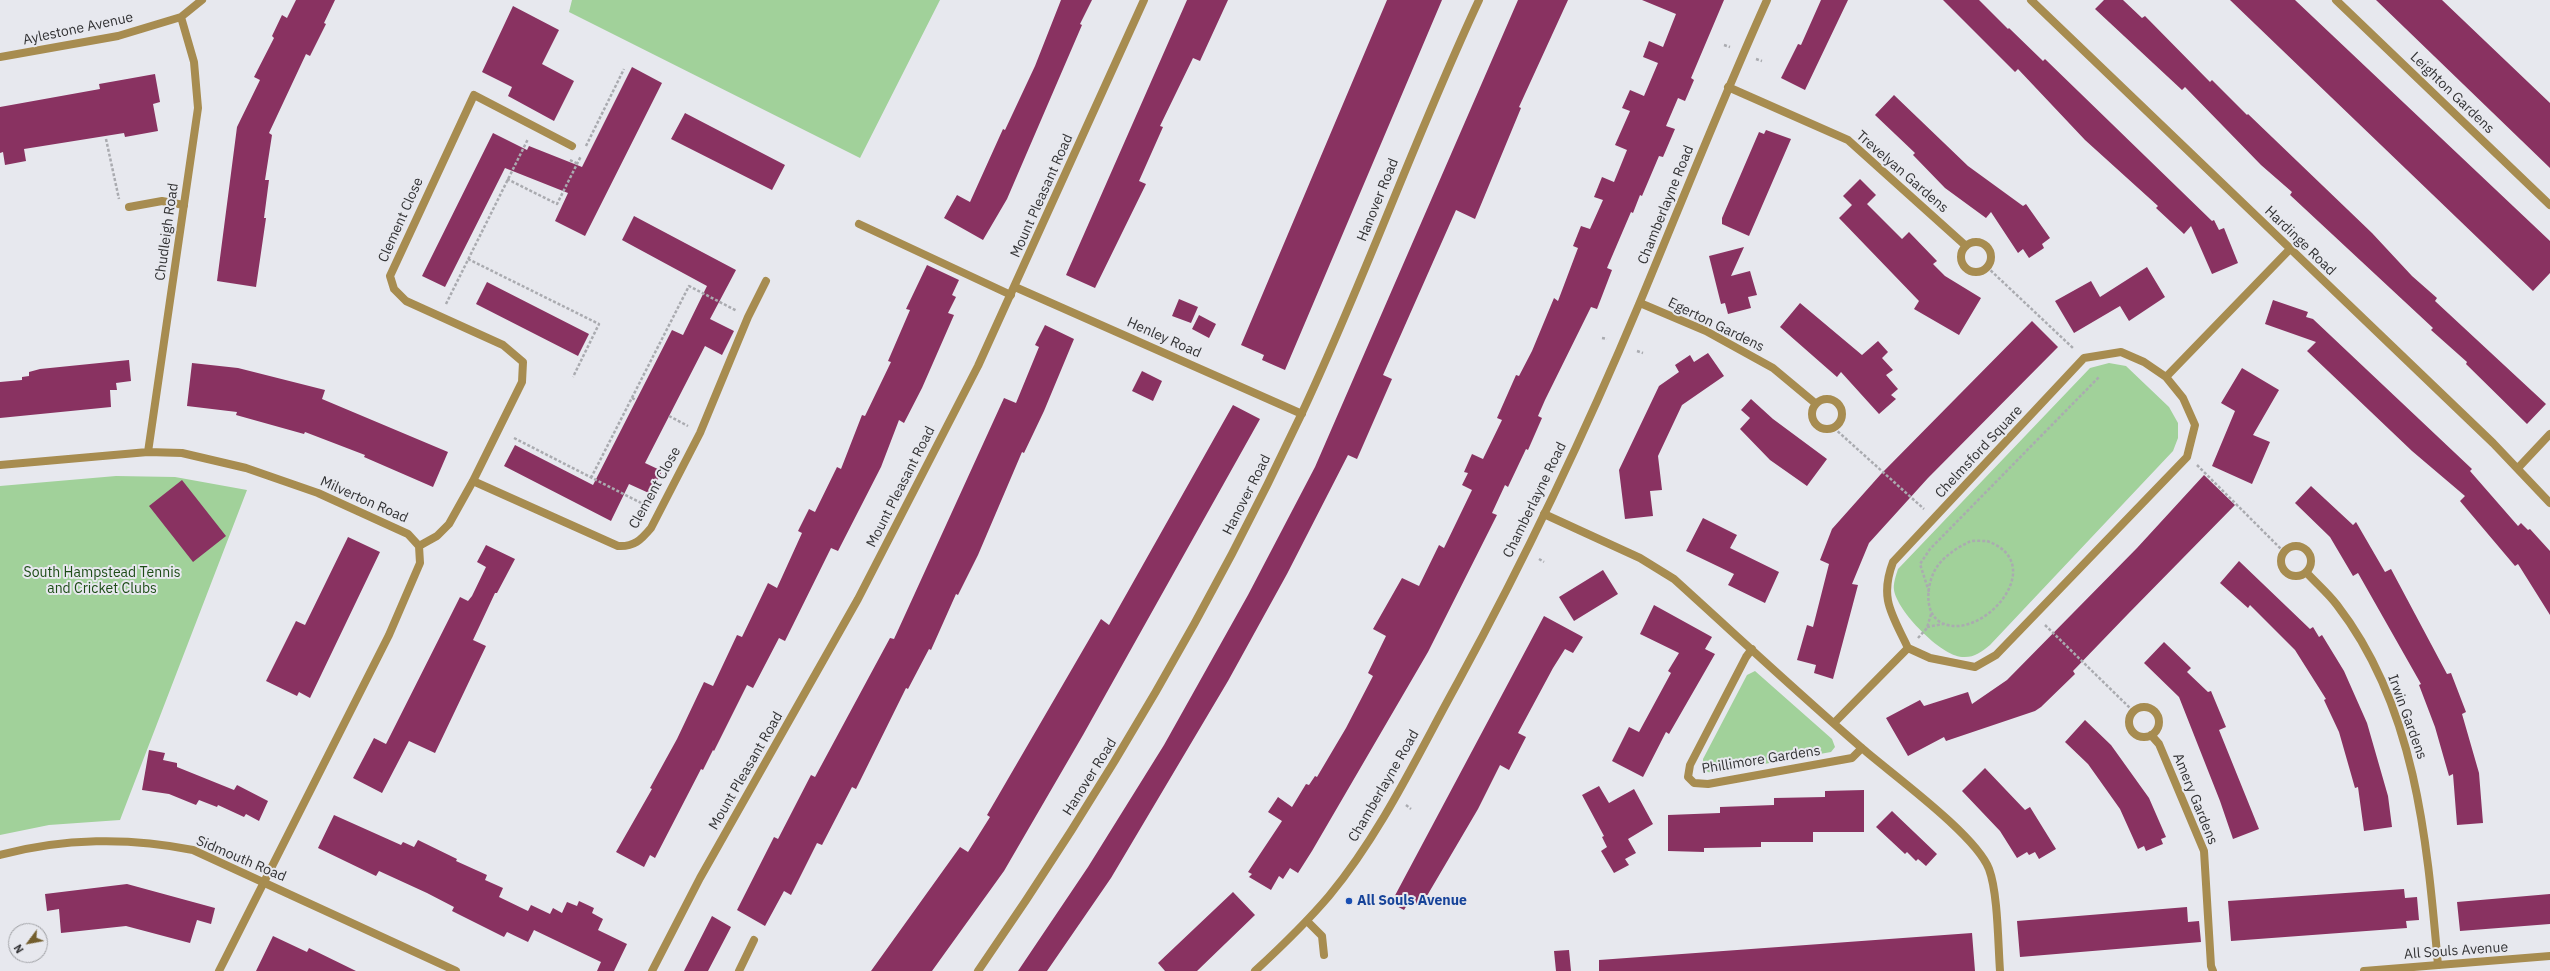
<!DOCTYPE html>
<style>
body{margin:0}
#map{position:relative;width:2550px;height:971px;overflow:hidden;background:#e7e8ee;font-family:"IBM Plex Sans",sans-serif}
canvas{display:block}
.north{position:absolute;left:8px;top:923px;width:40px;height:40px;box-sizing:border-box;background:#e7e8ee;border:1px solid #9fa0a4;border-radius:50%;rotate:238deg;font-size:11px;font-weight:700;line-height:16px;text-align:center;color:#333335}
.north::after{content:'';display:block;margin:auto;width:14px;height:18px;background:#735e2d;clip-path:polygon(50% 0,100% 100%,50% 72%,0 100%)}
</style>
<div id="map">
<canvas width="2550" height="971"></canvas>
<div class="north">N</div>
</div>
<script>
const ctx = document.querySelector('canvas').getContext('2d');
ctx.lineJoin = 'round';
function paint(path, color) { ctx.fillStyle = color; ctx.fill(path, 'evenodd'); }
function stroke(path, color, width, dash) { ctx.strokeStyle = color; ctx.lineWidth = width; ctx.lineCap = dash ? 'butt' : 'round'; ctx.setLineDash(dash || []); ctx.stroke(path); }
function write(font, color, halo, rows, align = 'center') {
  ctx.font = font + ' "IBM Plex Sans",sans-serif'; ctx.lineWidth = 4; ctx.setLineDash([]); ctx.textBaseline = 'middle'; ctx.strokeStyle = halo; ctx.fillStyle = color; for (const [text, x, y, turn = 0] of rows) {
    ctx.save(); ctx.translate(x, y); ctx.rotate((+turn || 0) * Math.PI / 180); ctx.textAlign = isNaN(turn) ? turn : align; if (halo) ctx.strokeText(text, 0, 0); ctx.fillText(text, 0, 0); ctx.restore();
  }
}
paint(new Path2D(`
 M 572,0 L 940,0 L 860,158 L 569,12 Z
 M 2109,363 L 2126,366 L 2169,407 L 2178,423 L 2178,438 L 2173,451 L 1990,645 C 1981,652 1974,658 1962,657 C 1941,656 1897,611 1894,590 C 1893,584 1896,575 1898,569 L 2090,368 Z
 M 116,476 L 175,477 L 247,490 L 120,820 L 49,825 L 0,835 L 0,486 Z
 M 1755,671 L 1832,739 L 1835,747 L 1831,752 L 1714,773 L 1708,772 L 1703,767 L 1703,759 L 1747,675 Z`), '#a1d19a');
paint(new Path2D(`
 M 296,0 L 335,0 L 324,23 L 326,24 L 310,56 L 306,54 L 269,133 L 272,135 L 265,180 L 269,180 L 264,218 L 266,218 L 256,287 L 217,281 L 237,127 L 260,80 L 254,77 L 274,38 L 272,36 L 282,15 L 287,18 Z
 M 1061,0 L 1092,0 L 1080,24 L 1082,25 L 1007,199 L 983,240 L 944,218 L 957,195 L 970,202 L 1003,129 L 1005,130 L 1035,66 Z
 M 1187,0 L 1228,0 L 1200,61 L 1193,58 L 1160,126 L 1163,127 L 1139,181 L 1146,184 L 1095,288 L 1066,275 Z
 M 1387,0 L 1442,0 L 1285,370 L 1262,360 L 1264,355 L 1241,345 Z
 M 1518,0 L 1568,0 L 1519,107 L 1521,108 L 1475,219 L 1456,210 L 1383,375 L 1392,379 L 1357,459 L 1348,455 L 1287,574 L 1228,681 L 1111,878 L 1047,971 L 1018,971 L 1088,867 L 1164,745 L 1248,595 L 1315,467 Z
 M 1642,0 L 1724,0 L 1691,78 L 1694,80 L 1685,101 L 1678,98 L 1666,126 L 1675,129 L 1663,157 L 1659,156 L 1642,196 L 1640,195 L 1633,213 L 1631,212 L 1607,268 L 1612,270 L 1597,309 L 1591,307 L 1545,400 L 1538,416 L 1542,418 L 1528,450 L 1526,449 L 1508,487 L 1505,485 L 1492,513 L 1497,515 L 1428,652 L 1312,851 L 1298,873 L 1290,868 L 1283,879 L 1279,876 L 1271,890 L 1249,877 L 1252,874 L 1248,872 L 1282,821 L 1268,812 L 1278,797 L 1292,807 L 1306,784 L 1309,785 L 1315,776 L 1317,777 L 1346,728 L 1373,676 L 1368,673 L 1386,636 L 1373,629 L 1402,578 L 1419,586 L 1439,545 L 1444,548 L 1472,490 L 1462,485 L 1468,473 L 1464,472 L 1472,454 L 1483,459 L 1502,420 L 1497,418 L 1516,375 L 1519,376 L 1532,351 L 1554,298 L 1558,301 L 1578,248 L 1573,246 L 1581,226 L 1590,229 L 1603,200 L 1594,197 L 1602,177 L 1614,182 L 1627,150 L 1615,145 L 1630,111 L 1622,108 L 1630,90 L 1644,96 L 1658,63 L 1643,57 L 1649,41 L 1663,47 L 1676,14 Z
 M 1821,0 L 1848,0 L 1805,90 L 1781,78 L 1798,44 L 1801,45 Z
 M 1943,0 L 1979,0 L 2008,29 L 2009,28 L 2043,61 L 2045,59 L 2212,221 L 2214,220 L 2219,230 L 2224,228 L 2238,263 L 2212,274 L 2191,226 L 2184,234 L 2156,208 L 2158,206 L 2085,140 L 2018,69 L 2015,72 Z
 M 2104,0 L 2123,0 L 2142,18 L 2145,16 L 2210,82 L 2212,80 L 2247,115 L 2248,114 L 2372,233 L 2412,276 L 2437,298 L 2435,301 L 2546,404 L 2527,424 L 2466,364 L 2467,362 L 2431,330 L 2433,328 L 2290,195 L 2292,192 L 2261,165 L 2185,87 L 2182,90 L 2095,9 Z
 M 2230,0 L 2295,0 L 2550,241 L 2550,273 L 2533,291 Z
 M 2376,0 L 2442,0 L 2550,103 L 2550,168 Z
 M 513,6 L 559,30 L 542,64 L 574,81 L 554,121 L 508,96 L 512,87 L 482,72 Z
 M 632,67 L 662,83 L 585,236 L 555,221 L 568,193 L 505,168 L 445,287 L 422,276 L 493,133 L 527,150 L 529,146 L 582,167 Z
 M 155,74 L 160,102 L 153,104 L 158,131 L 125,137 L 124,133 L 24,149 L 26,161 L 5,165 L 3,152 L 0,153 L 0,107 L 100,89 L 99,84 Z
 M 1894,95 L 1968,166 L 2023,206 L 2026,204 L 2050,238 L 2042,244 L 2044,248 L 2029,258 L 2023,249 L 2018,253 L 1991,212 L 1986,218 L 1945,188 L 1913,155 L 1915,153 L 1875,115 Z
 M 685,113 L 785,165 L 772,190 L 671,139 Z
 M 1766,130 L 1791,139 L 1749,236 L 1722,224 L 1722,218 L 1759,132 L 1764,134 Z
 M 1860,179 L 1876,195 L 1867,204 L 1902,239 L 1909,232 L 1937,261 L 1933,264 L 1945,276 L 1981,298 L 1959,335 L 1914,309 L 1919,301 L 1839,218 L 1852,205 L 1843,196 Z
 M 634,216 L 736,270 L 710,319 L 734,331 L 722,355 L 705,346 L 645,463 L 662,471 L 651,494 L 629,484 L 611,521 L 504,466 L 515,445 L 593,485 L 672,330 L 683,335 L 707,286 L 622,240 Z
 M 1744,247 L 1731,276 L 1750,271 L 1757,295 L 1748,297 L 1751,308 L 1728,314 L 1725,303 L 1721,304 L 1709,256 Z
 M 927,265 L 959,280 L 952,295 L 956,297 L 948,313 L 954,315 L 922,388 L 904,423 L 899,420 L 881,467 L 838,551 L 831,548 L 785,641 L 779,638 L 753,688 L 747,685 L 714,751 L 713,750 L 703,770 L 701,769 L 655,858 L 650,855 L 644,867 L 616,852 L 652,789 L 650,788 L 677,739 L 704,682 L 713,686 L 737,635 L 742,637 L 768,583 L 777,588 L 802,533 L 798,531 L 809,509 L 815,512 L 837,467 L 841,469 L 862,415 L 865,416 L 891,362 L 888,361 L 910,310 L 906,309 Z
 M 2147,267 L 2165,297 L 2129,321 L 2120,306 L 2074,333 L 2055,301 L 2091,281 L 2100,297 Z
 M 487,282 L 589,334 L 578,356 L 476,304 Z
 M 1179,299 L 1198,307 L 1191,323 L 1172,316 Z
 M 2273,300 L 2308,312 L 2306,317 L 2313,319 L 2472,469 L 2470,471 L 2518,526 L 2521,523 L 2528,530 L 2530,529 L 2550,551 L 2550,615 L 2518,564 L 2515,566 L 2460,501 L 2465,496 L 2412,451 L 2307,351 L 2316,342 L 2265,324 Z
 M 1800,303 L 1862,355 L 1878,341 L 1888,352 L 1882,358 L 1893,370 L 1886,375 L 1898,389 L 1891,395 L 1896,399 L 1879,414 L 1841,372 L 1837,377 L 1780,327 Z
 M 1199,315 L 1216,324 L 1209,338 L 1192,329 Z
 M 2032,321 L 2058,347 L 1928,478 L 1869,543 L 1852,584 L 1858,585 L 1833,679 L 1814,673 L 1816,665 L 1797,660 L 1807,625 L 1813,627 L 1829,564 L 1820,560 L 1832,529 L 1881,474 Z
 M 1045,325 L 1074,339 L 1044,411 L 1024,453 L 1022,452 L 978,555 L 958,595 L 956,594 L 931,650 L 929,649 L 908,689 L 906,688 L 856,789 L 852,787 L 822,845 L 817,843 L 791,895 L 784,891 L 765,926 L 737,910 L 774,837 L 778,839 L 811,775 L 815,777 L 890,638 L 894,639 L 1004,398 L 1016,403 L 1039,347 L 1035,345 Z
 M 1708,353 L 1724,376 L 1682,405 L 1658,456 L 1662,490 L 1650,491 L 1653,516 L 1625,519 L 1619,470 L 1659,386 L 1679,372 L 1675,365 L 1690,355 L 1694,362 Z
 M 129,360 L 131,381 L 116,383 L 117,390 L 110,390 L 111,407 L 0,418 L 0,382 L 22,380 L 22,377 L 29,376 L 29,372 L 40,369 Z
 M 192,363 L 238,368 L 325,390 L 322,399 L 448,452 L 433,487 L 364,457 L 365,455 L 305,432 L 304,434 L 236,415 L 237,412 L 187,406 Z
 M 2242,368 L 2279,390 L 2253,435 L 2270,442 L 2252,484 L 2212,466 L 2235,411 L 2221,403 Z
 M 1142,371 L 1162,381 L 1153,401 L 1132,391 Z
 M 1751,399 L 1773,419 L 1827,459 L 1807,486 L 1770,460 L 1740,429 L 1750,418 L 1741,410 Z
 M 1233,405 L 1260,419 L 1083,735 L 1004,871 L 932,971 L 871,971 L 960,847 L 968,852 L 990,817 L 987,815 L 1101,619 L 1109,625 Z
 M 2204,475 L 2235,505 L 2128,614 L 2073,671 L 2075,674 L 2041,707 L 2035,711 L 1946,741 L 1944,737 L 1908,756 L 1886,718 L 1920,700 L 1924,706 L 1968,692 L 1972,704 L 2007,680 L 2137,548 Z
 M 182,480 L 226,536 L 193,562 L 149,506 Z
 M 2311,486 L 2353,525 L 2356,522 L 2385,572 L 2391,569 L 2447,674 L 2451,673 L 2466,712 L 2462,714 L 2479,773 L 2483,823 L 2457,825 L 2453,774 L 2449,776 L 2435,727 L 2419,685 L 2421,684 L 2358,573 L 2353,576 L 2330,537 L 2295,503 Z
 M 1703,518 L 1737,535 L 1730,548 L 1779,572 L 1765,603 L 1728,585 L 1734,574 L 1686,551 Z
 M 348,537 L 380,552 L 310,698 L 299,692 L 297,696 L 266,681 L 296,621 L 305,625 Z
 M 486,545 L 515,559 L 497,593 L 495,593 L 473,640 L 486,646 L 435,753 L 409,741 L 382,793 L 353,778 L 374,738 L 386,744 L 460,597 L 468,601 L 472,596 L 486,567 L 477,562 Z
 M 2239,561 L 2310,629 L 2313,627 L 2319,637 L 2322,635 L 2344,671 L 2367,723 L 2388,796 L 2392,827 L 2364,831 L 2358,787 L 2355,788 L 2339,732 L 2324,700 L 2326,699 L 2295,650 L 2250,605 L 2248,608 L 2220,583 Z
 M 1603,570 L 1618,594 L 1574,621 L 1559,597 Z
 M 1654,605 L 1712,637 L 1705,649 L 1715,654 L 1669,734 L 1666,732 L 1643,777 L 1612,761 L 1629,727 L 1639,732 L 1671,673 L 1668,671 L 1679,653 L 1640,634 Z
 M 1544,616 L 1583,637 L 1573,653 L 1565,649 L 1553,668 L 1518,733 L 1526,737 L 1509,770 L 1500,765 L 1478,809 L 1421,906 L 1410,900 L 1404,910 L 1391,903 Z
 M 2164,642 L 2191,668 L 2187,672 L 2208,692 L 2211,691 L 2226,727 L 2219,730 L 2259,829 L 2233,839 L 2220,801 L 2179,697 L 2144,663 Z
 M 2085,720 L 2111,745 L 2149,798 L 2166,837 L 2161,839 L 2163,844 L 2146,851 L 2144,846 L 2138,849 L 2120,809 L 2088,764 L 2065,742 Z
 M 149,750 L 165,753 L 163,760 L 177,763 L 177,767 L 234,790 L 237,785 L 268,801 L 259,821 L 246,814 L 244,817 L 218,805 L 217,807 L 199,800 L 196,805 L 169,794 L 142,790 Z
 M 1985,768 L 2025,810 L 2030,807 L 2056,849 L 2039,859 L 2035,852 L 2029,855 L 2027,852 L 2017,858 L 2000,831 L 1962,791 Z
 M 1599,786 L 1609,803 L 1634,789 L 1653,824 L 1628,839 L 1636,853 L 1625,859 L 1629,865 L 1614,873 L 1601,851 L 1607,847 L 1602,837 L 1604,836 L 1582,795 Z
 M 1864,790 L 1864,832 L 1813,832 L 1813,842 L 1761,842 L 1761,847 L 1704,848 L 1704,852 L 1668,851 L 1668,815 L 1720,813 L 1720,807 L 1774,805 L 1774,798 L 1825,797 L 1825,791 Z
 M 1892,811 L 1937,854 L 1926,866 L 1918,859 L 1916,861 L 1907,852 L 1905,854 L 1876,827 Z
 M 334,815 L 401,845 L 403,842 L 414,847 L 418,840 L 457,859 L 456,861 L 487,875 L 485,880 L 503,888 L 499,897 L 528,911 L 531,905 L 550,914 L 553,908 L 562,913 L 567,902 L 577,906 L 579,901 L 594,908 L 592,913 L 603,919 L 598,930 L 627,944 L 614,971 L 597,971 L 601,962 L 534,930 L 528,942 L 507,932 L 504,937 L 452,911 L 454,907 L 427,893 L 379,871 L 376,876 L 318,848 Z
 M 127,884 L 215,908 L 211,924 L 197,920 L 190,943 L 126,926 L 61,933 L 59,909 L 47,911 L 45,894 Z
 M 2404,889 L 2405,898 L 2417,897 L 2419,920 L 2406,921 L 2407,928 L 2231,941 L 2228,901 Z
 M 1233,892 L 1255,915 L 1197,971 L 1165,971 L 1158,963 Z
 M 2550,894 L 2550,924 L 2460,931 L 2457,902 Z
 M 2187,907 L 2188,922 L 2199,921 L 2201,942 L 2020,957 L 2017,921 Z
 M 712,916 L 731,927 L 708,971 L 684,971 Z
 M 1972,933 L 1975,971 L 1599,971 L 1599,960 Z
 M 273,936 L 307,952 L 309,948 L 356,971 L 256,971 Z
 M 1569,950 L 1571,971 L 1556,971 L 1554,951 Z`), '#893261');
stroke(new Path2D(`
 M 1724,45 L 1730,47
 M 1756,59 L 1762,61
 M 106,139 L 119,199
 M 586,146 L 624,69
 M 570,160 L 578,164
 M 507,179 L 557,204 L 581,156
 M 468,259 L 599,324 L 573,377
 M 1987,267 L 2074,349
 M 446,304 L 528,139
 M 1602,338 L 1607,339
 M 1637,351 L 1643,353
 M 632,398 L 636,400
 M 669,416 L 688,426
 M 1834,428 L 1924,509
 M 514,438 L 647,506
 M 2197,465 L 2284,552
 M 591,478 L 689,286 L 737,311
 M 1987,541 C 2052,564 1980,645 1940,622 C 1924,612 1927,586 1934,572 C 1940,559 1956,548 1969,542 C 1973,540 1981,541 1987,541 Z
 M 1507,543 L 1511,546
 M 1539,559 L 1544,562
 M 1929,592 L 1920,564 L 1930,549 L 2100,376
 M 2045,625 L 2133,711
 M 1927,627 L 1943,624
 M 1918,638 L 1927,628 L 1931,614
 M 1377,788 L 1381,790
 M 1406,805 L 1411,809`), '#aaabb0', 2.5, [3, 2]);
stroke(new Path2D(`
 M 129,207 L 162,201 L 184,205
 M 859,224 L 1011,295
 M 1307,921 L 1322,936 L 1324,955
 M 739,971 L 754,940`), '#a78c50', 8);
stroke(new Path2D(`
 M 2031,0 L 2493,443 L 2550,503
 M 2336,0 L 2550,205
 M 0,57 L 118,36 L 181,17 L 202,0
 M 1728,87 L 1848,140 L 1966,246
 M1961 257a15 15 0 1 1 30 0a15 15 0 1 1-30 0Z
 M 1015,287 L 1302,414
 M 1640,303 L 1706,331 L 1773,368 L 1815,403
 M 2121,352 L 2144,362 L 2166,377 L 2183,398 L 2195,425 L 2187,457 L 1996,655 L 1975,667 L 1930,658 L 1908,648 C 1892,614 1879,599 1893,562 L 2084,358 Z
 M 2166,377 L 2290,249
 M1812 414a15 15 0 1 1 30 0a15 15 0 1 1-30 0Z
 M 148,452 L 198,108 L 194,62 L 181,17
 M 0,465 L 148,452 L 182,453 L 246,468 L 318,493 L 408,534 L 419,546 L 420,563 L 389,635 L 219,971
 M 2518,468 L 2550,434
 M 473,481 L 618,546 C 634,547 641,540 651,528 L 700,433 L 748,317 L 766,281
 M 1544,514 L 1640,558 L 1674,579 C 1737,636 1799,694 1863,749 C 1893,775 1976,835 1989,869 C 1998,893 1998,944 2000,971
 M 419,546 L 437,536 L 449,524 L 473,481 L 522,382 L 523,362 L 503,345 L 406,301 L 394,289 L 390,276 L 474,95 L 572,146
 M2281 561a15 15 0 1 1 30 0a15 15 0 1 1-30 0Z
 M 2306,572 C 2316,583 2328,593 2337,605 C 2416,707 2427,841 2438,965
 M 1752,649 L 1746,657 L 1690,765 L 1688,777 L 1694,783 L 1708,784 L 1852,758 L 1862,748
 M2129 722a15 15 0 1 1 30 0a15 15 0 1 1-30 0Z
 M 1834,723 L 1908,648
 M 2151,735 L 2159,744 L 2204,851 L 2211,966 L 2213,971
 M 652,971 L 700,878 L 858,599 L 978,366 L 1144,0
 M 978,971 C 1100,795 1210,609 1301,415 C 1365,279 1415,137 1479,0`), '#a78c50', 8);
stroke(new Path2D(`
 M 0,855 C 62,838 130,837 193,850 L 456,971
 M 1255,971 C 1281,947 1306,923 1329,896 C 1382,832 1418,754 1458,682 C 1525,559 1586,431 1640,302 C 1682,201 1722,100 1767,0
 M 2364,971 L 2550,956`), '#a78c50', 8);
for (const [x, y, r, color] of [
 [1349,901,4,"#1a4fb4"]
]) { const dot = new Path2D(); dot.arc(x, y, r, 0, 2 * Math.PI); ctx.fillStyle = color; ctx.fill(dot); stroke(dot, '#e7e8ee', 1.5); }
write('14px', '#333335', '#e7e8ee', [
 ["Aylestone Avenue",78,29,-12],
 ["Leighton Gardens",2452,93,44],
 ["Trevelyan Gardens",1902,172,41],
 ["Mount Pleasant Road",1042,196,-66],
 ["Hanover Road",1378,200,-68],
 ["Chamberlayne Road",1666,205,-68],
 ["Clement Close",401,220,-66],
 ["Chudleigh Road",167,232,-82],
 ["Hardinge Road",2300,241,44],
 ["Egerton Gardens",1716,325,26],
 ["Henley Road",1164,338,24],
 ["Chelmsford Square",1979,452,-47],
 ["Mount Pleasant Road",901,487,-63],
 ["Clement Close",655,488,-61],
 ["Hanover Road",1247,495,-63],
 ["Milverton Road",364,500,24],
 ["Chamberlayne Road",1535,500,-64],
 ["Irwin Gardens",2407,717,70],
 ["Phillimore Gardens",1761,760,-9],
 ["Mount Pleasant Road",746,771,-60],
 ["Hanover Road",1090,777,-58],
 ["Chamberlayne Road",1384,786,-60],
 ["Amery Gardens",2195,799,68],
 ["Sidmouth Road",241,859,23],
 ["All Souls Avenue",2456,951,-4]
]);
write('14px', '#1d4c17', '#e7e8ee', [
 ["South Hampstead Tennis",102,573],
 ["and Cricket Clubs",102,589]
]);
write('bold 14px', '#164399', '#e7e8ee', [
 ["All Souls Avenue",1357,901]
], 'left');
</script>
